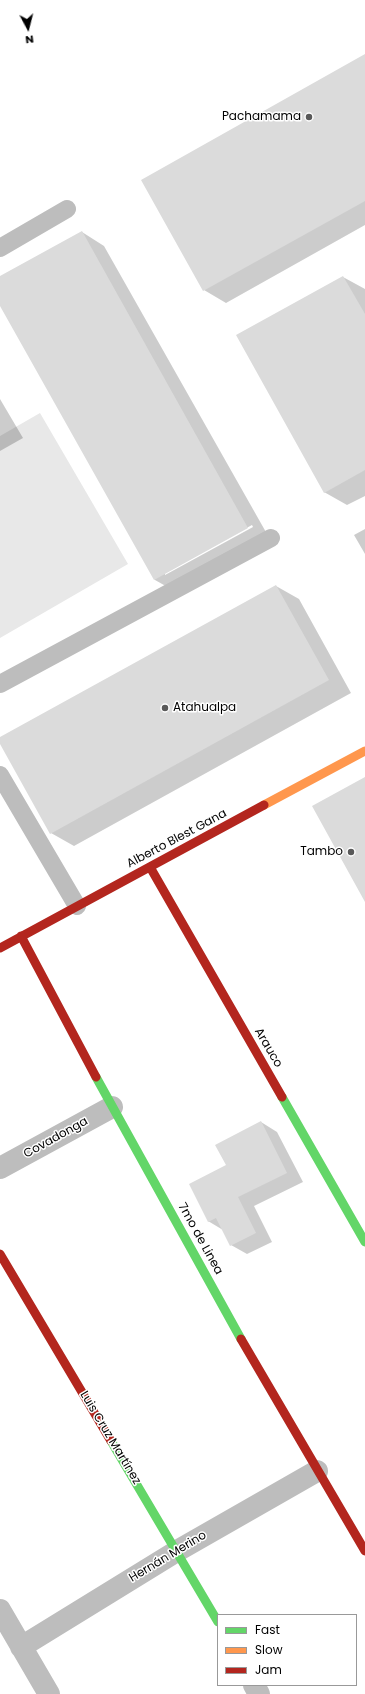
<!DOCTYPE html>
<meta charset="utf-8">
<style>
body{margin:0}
#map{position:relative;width:365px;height:1694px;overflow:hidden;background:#fff;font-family:Poppins,sans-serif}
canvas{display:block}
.legend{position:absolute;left:217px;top:1614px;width:140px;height:72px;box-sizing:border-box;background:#fff;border:1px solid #999;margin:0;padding:5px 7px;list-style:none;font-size:12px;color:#000}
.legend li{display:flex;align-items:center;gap:8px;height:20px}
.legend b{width:20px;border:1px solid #999}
.north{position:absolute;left:8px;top:8px;width:40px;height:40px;-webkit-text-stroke:3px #fff;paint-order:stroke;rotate:173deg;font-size:11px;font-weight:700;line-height:16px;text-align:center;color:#000}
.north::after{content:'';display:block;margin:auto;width:14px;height:18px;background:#000;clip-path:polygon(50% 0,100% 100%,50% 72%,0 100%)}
</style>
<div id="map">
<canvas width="365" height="1694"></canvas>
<ul class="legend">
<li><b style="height:5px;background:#63d668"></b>Fast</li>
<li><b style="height:5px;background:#ff974d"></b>Slow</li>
<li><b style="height:5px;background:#b3261e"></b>Jam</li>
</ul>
<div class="north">N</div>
</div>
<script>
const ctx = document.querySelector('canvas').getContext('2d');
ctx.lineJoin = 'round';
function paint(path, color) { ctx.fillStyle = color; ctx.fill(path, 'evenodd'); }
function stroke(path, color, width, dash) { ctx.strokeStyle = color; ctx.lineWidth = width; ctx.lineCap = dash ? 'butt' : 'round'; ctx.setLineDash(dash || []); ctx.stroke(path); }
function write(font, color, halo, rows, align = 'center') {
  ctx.font = font + ' Poppins,sans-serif'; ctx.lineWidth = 3; ctx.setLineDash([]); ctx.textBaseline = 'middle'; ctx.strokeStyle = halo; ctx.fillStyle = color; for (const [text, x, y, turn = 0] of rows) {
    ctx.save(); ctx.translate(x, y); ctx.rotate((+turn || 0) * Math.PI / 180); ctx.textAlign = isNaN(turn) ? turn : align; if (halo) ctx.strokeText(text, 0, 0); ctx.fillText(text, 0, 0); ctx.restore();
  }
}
paint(new Path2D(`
 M 40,413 L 128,564 L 0,638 L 0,436 Z`), '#e8e8e8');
paint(new Path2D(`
 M 365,55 L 365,225 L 226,303 L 204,290 Z
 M 82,232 L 104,246 L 271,541 L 178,593 L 155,580 L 0,304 L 0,277 ZM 252,525 L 253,527 L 165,575 L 165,573 Z
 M 343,277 L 365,289 L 365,496 L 347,505 L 324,492 Z
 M 0,399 L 23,438 L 0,451 Z
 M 365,529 L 365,554 L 354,535 Z
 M 276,586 L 299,599 L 351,693 L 74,846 L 51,833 L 0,742 L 0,738 Z
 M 261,1122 L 277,1132 L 303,1182 L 254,1206 L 272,1242 L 247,1254 L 231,1245 L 223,1230 L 208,1221 L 227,1166 Z`), '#0003');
paint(new Path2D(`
 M 365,54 L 365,201 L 203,291 L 141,180 Z
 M 82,231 L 248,528 L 154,580 L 0,306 L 0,276 Z
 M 343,276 L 365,314 L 365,470 L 324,493 L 236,335 Z
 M 276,585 L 329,680 L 50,834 L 0,744 L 0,737 Z
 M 365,777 L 365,902 L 312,806 Z
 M 261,1121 L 287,1173 L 238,1197 L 256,1233 L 230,1246 L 216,1218 L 208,1222 L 189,1184 L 226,1165 L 215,1145 Z`), '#dbdbdb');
stroke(new Path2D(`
 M 0,248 L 67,209
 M 0,684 L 271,538
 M 0,775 L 77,906`), '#bdbdbd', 18);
stroke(new Path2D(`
 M 0,1168 L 112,1107
 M 0,1610 L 49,1694
 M 21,1647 L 177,1551 L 317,1471
 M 254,1685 L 259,1694`), '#bdbdbd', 22);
stroke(new Path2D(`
 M 96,1077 L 241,1339
 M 282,1097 L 365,1242
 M 111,1441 L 218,1622`), '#63d668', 9);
stroke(new Path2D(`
 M 264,805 L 365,751`), '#ff974d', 9);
stroke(new Path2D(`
 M 150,867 L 282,1097
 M 21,936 L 96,1077
 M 0,948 L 264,805
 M 0,1254 L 111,1441
 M 241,1339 L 365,1551`), '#b3261e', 9);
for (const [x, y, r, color] of [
 [309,117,4,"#595959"],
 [165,708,4,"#595959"],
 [351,852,4,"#595959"]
]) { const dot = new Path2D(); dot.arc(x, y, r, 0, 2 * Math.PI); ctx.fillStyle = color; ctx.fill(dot); stroke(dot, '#fff', 1.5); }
write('12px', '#000', '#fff', [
 ["Pachamama",301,117],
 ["Atahualpa",173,708,"left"],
 ["Tambo",343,852]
], 'right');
write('12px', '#000', '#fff', [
 ["Alberto Blest Gana",177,839,-28],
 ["Arauco",268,1048,60],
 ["Covadonga",56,1138,-29],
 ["7mo de Linea",200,1239,61],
 ["Luis Cruz Martínez",110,1438,59],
 ["Hernán Merino",168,1557,-31]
]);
</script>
